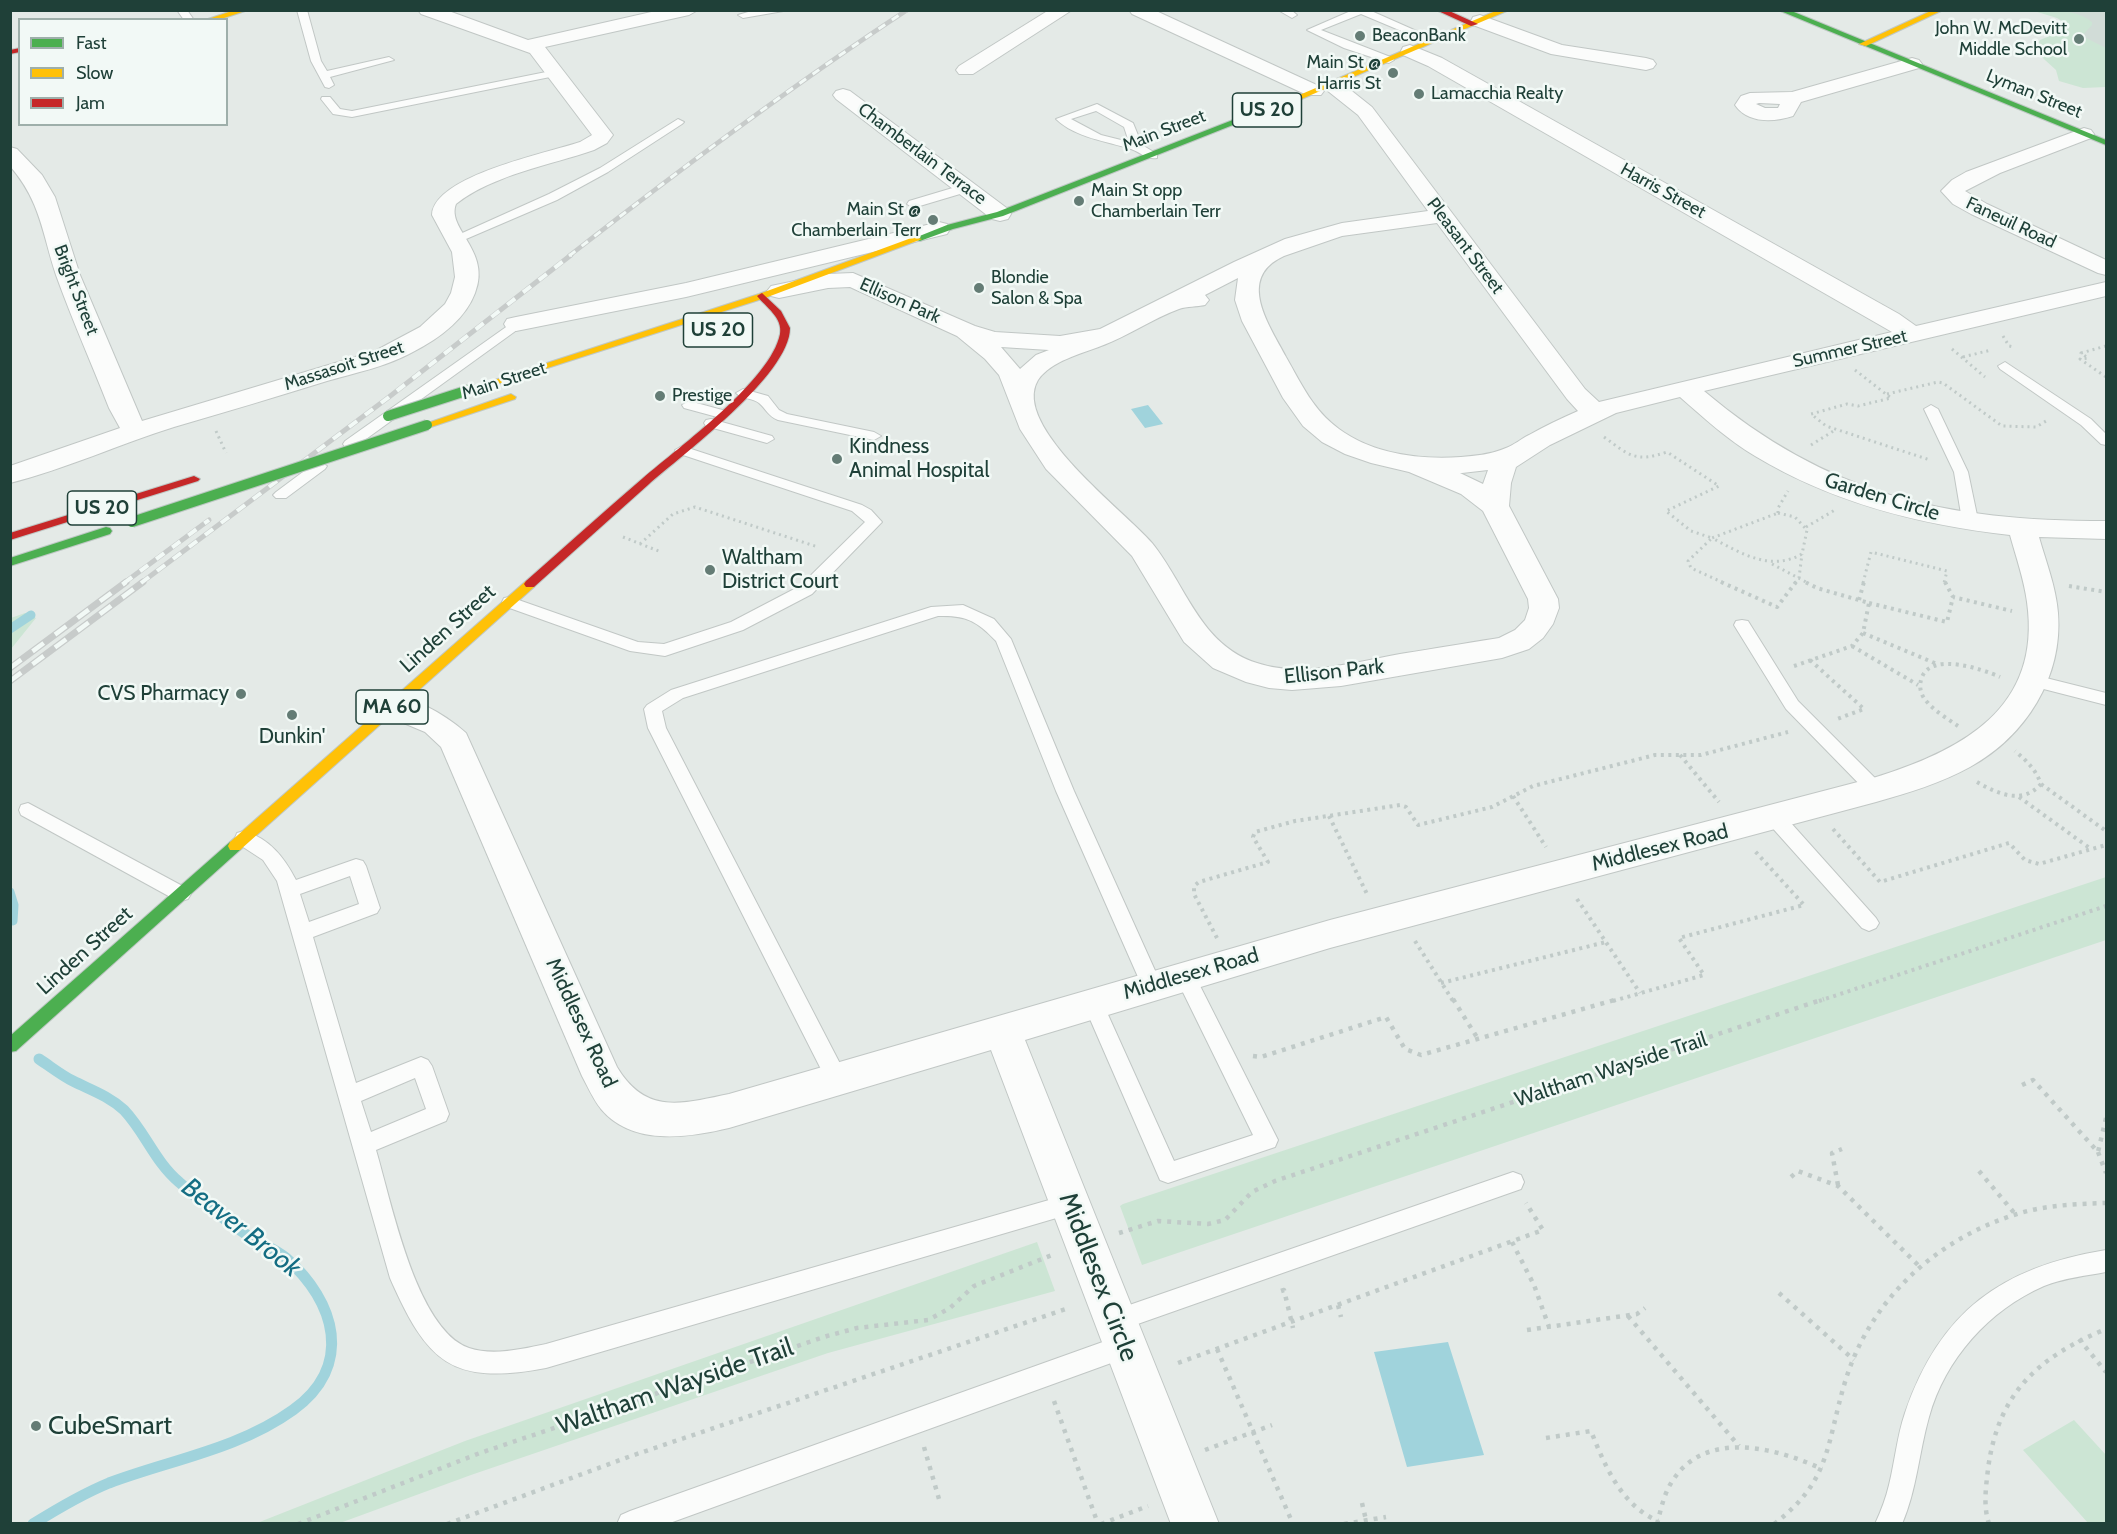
<!DOCTYPE html>
<style>
body{margin:0}
#map{position:relative;width:2117px;height:1534px;overflow:hidden;background:#e4eae7;font-family:Cabin,sans-serif}
canvas{display:block}
.frame{position:absolute;inset:0;border:12px solid #1f4038;pointer-events:none}
.legend{position:absolute;left:18px;top:18px;width:210px;height:108px;box-sizing:border-box;background:#f2f9f6;border:2px solid #9eafaa;margin:0;padding:8px 10px;list-style:none;font-size:18px;color:#1f4038}
.legend li{display:flex;align-items:center;gap:12px;height:30px}
.legend b{width:30px;border:2px solid #9eafaa}
</style>
<div id="map">
<canvas width="2117" height="1534"></canvas>
<div class="frame"></div>
<ul class="legend">
<li><b style="height:8px;background:#4caf50"></b>Fast</li>
<li><b style="height:8px;background:#ffc107"></b>Slow</li>
<li><b style="height:8px;background:#c62828"></b>Jam</li>
</ul>
</div>
<script>
const ctx = document.querySelector('canvas').getContext('2d');
ctx.lineJoin = 'round';
function paint(path, color) { ctx.fillStyle = color; ctx.fill(path, 'evenodd'); }
function stroke(path, color, width, dash) { ctx.strokeStyle = color; ctx.lineWidth = width; ctx.lineCap = dash ? 'butt' : 'round'; ctx.setLineDash(dash || []); ctx.stroke(path); }
function write(font, color, halo, rows, align = 'center') {
  ctx.font = font + ' Cabin,sans-serif'; ctx.lineWidth = 5; ctx.setLineDash([]); ctx.textBaseline = 'middle'; ctx.strokeStyle = halo; ctx.fillStyle = color; for (const [text, x, y, turn = 0] of rows) {
    ctx.save(); ctx.translate(x, y); ctx.rotate((+turn || 0) * Math.PI / 180); ctx.textAlign = isNaN(turn) ? turn : align; if (halo) ctx.strokeText(text, 0, 0); ctx.fillText(text, 0, 0); ctx.restore();
  }
}
paint(new Path2D(`
 M 2040,11 L 2106,11 L 2106,67 L 2043,42 L 2081,26 Z`), '#d1dcd7');
paint(new Path2D(`
 M 2034,11 C 2053,10 2076,9 2092,22 L 2092,25 L 2082,36 L 2106,48 L 2106,87 L 2083,88 L 2059,81 L 2056,70 L 2034,50 L 2040,40 L 2067,29 L 2070,26 L 2057,18 Z
 M 25,613 L 36,618 L 11,649 L 11,618 Z
 M 2106,877 L 2106,940 L 1142,1265 L 1120,1206 L 1123,1204 Z
 M 1037,1242 L 1055,1291 L 828,1353 L 471,1475 L 340,1523 L 257,1523 L 465,1441 Z
 M 2074,1420 L 2106,1455 L 2106,1523 L 2088,1523 L 2023,1450 Z`), '#cce5d4');
paint(new Path2D(`
 M 1148,405 L 1163,424 L 1145,428 L 1131,409 Z
 M 1448,1342 L 1484,1455 L 1407,1467 L 1374,1352 Z`), '#a0d3dc');
stroke(new Path2D(`
 M 10,629 L 31,615
 M 10,892 L 14,905 L 13,921`), '#a0d3dc', 9);
stroke(new Path2D(`
 M 33,1524 C 57,1509 82,1494 109,1483 C 170,1460 239,1449 293,1410 C 354,1366 336,1302 286,1258 C 274,1248 259,1243 247,1235 C 223,1219 200,1201 179,1182 C 155,1162 145,1132 124,1110 C 109,1096 91,1090 73,1081 C 61,1075 50,1066 39,1059`), '#a0d3dc', 11);
const lane = new Path2D(`
 M 177,10 L 187,10 L 194,20 L 184,20 Z
 M 297,10 L 307,10 L 321,61 L 327,71 L 389,57 L 394,60 L 330,77 L 334,85 L 329,88 L 325,87 L 311,61 Z
 M 755,10 L 789,10 L 743,18 L 738,15 Z
 M 1278,10 L 1291,10 L 1297,15 L 1292,18 Z
 M 1353,10 L 1369,10 L 1439,41 L 1430,43 L 1361,14 L 1321,30 L 1393,58 L 1394,60 L 1389,63 L 1344,48 L 1307,30 Z
 M 556,70 L 561,73 L 560,75 L 352,117 L 333,114 L 321,99 L 322,97 L 330,97 L 340,109 L 352,111 Z
 M 1097,104 L 1133,123 L 1142,145 L 1157,154 L 1157,158 C 1147,160 1140,152 1131,149 C 1106,141 1076,138 1056,119 ZM 1096,111 L 1124,127 L 1129,142 L 1101,135 L 1071,119 Z
 M 678,119 L 684,122 L 682,124 L 608,172 L 557,200 L 459,242 L 455,243 L 449,239 L 549,194 L 600,168 Z
 M 966,184 L 972,188 L 970,191 L 913,208 L 907,204 L 909,201 Z
 M 516,320 L 523,324 L 521,327 L 355,447 L 345,447 L 343,444 L 345,441 Z
 M 2005,362 L 2091,419 L 2106,434 L 2106,445 L 2101,444 L 2081,425 L 2000,369 L 1998,366 Z
 M 743,389 L 768,396 L 779,410 L 787,414 L 874,432 L 881,436 L 874,440 L 778,420 C 768,416 767,410 759,403 C 753,398 742,399 736,393 Z
 M 689,401 L 726,411 L 728,414 L 721,418 L 684,408 L 682,405 Z
 M 1931,405 L 1938,409 L 1968,472 L 1978,520 L 1975,523 L 1965,523 L 1962,520 L 1954,472 L 1924,409 Z
 M 711,419 L 772,436 L 774,439 L 767,443 L 706,426 L 704,423 L 706,420 Z
 M 682,446 L 862,505 L 871,510 L 882,522 L 812,594 L 743,630 L 665,656 L 630,651 L 504,606 L 502,602 L 504,598 L 510,597 L 638,642 L 664,644 L 731,622 L 800,586 L 865,522 L 852,511 L 677,453 L 675,450 Z
 M 320,462 L 327,466 L 325,469 L 286,498 L 276,498 L 273,495 L 276,492 L 315,463 Z
 M 963,605 L 994,619 L 1011,639 L 1074,791 L 1162,986 L 1159,992 L 1152,994 L 1145,992 L 1142,986 L 1056,791 L 996,641 C 977,621 966,615 938,616 L 683,698 L 662,711 L 666,728 L 848,1079 L 845,1085 L 837,1088 L 829,1085 L 648,728 L 644,709 L 647,705 L 671,690 L 931,607 Z
 M 1742,620 L 1748,621 L 1798,701 L 1882,785 L 1885,790 L 1882,795 L 1876,797 L 1870,795 L 1786,709 L 1734,625 L 1736,621 Z
 M 2034,675 L 2106,693 L 2106,705 L 2028,685 L 2025,681 L 2028,677 Z
 M 28,803 L 188,889 L 191,894 L 188,899 L 181,901 L 174,899 L 21,815 L 19,810 L 21,805 Z
 M 1775,811 L 1782,813 L 1876,918 L 1879,923 L 1876,928 L 1869,931 L 1862,928 L 1768,823 L 1766,818 L 1768,813 Z
 M 244,831 C 270,839 284,857 296,880 L 356,859 L 363,861 L 366,866 L 380,908 L 377,913 L 313,937 L 356,1083 L 421,1057 L 428,1060 L 432,1066 L 449,1114 L 446,1121 L 376,1150 C 391,1200 416,1330 469,1348 C 493,1356 522,1349 546,1344 L 1070,1194 L 1078,1197 L 1081,1204 L 1078,1211 L 1070,1214 L 546,1368 C 451,1386 427,1362 390,1278 L 277,881 L 263,860 L 237,843 L 235,838 L 237,833 ZM 350,876 L 359,904 L 309,922 L 300,894 ZM 415,1078 L 426,1109 L 371,1132 L 361,1101 Z
 M 1185,968 L 1192,970 L 1278,1140 L 1275,1147 L 1168,1183 L 1160,1180 L 1083,1003 L 1086,997 L 1093,995 L 1100,997 L 1174,1161 L 1253,1135 L 1175,976 L 1178,970 Z
 M 1513,1172 L 1521,1175 L 1524,1182 L 1521,1189 L 1115,1332 L 1107,1329 L 1103,1321 L 1107,1313 L 1115,1310 Z
 M 2106,1250 L 2106,1272 C 2085,1276 2064,1278 2044,1286 C 1989,1310 1945,1359 1929,1417 C 1919,1452 1917,1489 1902,1524 L 1875,1524 C 1881,1511 1886,1498 1889,1485 C 1895,1461 1897,1436 1905,1413 C 1940,1311 2002,1267 2106,1250 Z
 M 1125,1334 L 1134,1338 L 1137,1346 L 1134,1354 L 1125,1358 L 667,1524 L 617,1524 L 621,1515 L 630,1511 Z`);
const street = new Path2D(`
 M 418,10 L 446,10 L 528,40 L 660,10 L 698,10 L 689,15 L 545,47 L 613,135 L 607,143 L 594,150 C 551,165 492,175 456,204 C 446,229 492,251 475,293 C 464,322 435,341 409,354 C 384,367 355,373 327,381 C 276,397 225,412 174,427 C 119,444 66,469 10,483 L 10,466 L 120,428 L 109,408 C 92,364 72,320 56,275 C 42,233 41,202 10,166 L 10,147 L 17,149 L 42,175 L 55,197 L 80,275 L 142,421 L 375,351 L 420,327 L 445,304 L 451,293 L 455,277 L 452,252 L 432,215 C 433,176 547,153 580,142 L 592,135 L 530,53 L 421,14 Z
 M 1049,10 L 1072,10 L 973,74 L 959,74 L 956,70 L 959,66 Z
 M 1129,10 L 1154,10 L 1321,87 L 1324,91 L 1321,95 L 1307,95 L 1132,14 Z
 M 1480,15 L 1562,45 L 1646,58 L 1653,60 L 1656,64 L 1653,68 L 1646,70 L 1551,54 L 1473,25 L 1471,21 L 1473,17 Z
 M 1410,45 L 1442,58 L 1899,314 L 1916,326 L 2106,282 L 2106,296 L 1704,391 C 1828,496 1947,521 2106,521 L 2106,539 L 2039,537 C 2046,562 2056,587 2058,613 C 2063,677 2026,736 1970,767 C 1941,783 1908,793 1876,802 L 1330,948 L 1025,1040 L 1219,1524 L 1171,1524 L 991,1050 L 729,1128 C 687,1138 632,1146 601,1109 C 593,1099 588,1087 582,1076 L 441,747 L 425,732 L 382,714 L 377,706 L 382,698 C 408,691 447,716 466,733 L 617,1067 C 646,1115 681,1104 729,1094 L 1330,920 L 1873,778 C 1961,751 2042,709 2027,602 C 2024,579 2016,557 2010,535 C 1920,525 1833,503 1755,456 C 1728,440 1704,418 1680,397 L 1616,413 L 1550,445 L 1516,467 L 1511,483 L 1509,506 L 1558,599 L 1559,608 L 1553,624 L 1543,638 L 1529,649 L 1502,658 L 1341,686 L 1292,690 L 1269,688 L 1246,682 L 1213,668 L 1184,642 L 1132,556 L 1046,469 L 1020,429 L 999,375 L 985,359 L 957,336 L 850,287 L 828,288 L 779,298 L 771,296 L 767,291 L 771,286 L 828,274 L 853,273 L 975,326 L 995,332 L 1060,336 L 1100,329 L 1234,262 L 1285,239 L 1342,223 L 1428,211 L 1358,115 L 1324,88 L 1321,84 L 1324,80 L 1338,80 L 1372,107 L 1585,389 L 1599,402 L 1892,332 L 1428,66 L 1403,55 L 1401,51 L 1403,47 ZM 1437,223 L 1567,399 L 1578,411 C 1562,418 1545,426 1529,435 C 1521,439 1514,445 1506,448 C 1493,454 1475,456 1461,457 C 1420,460 1373,454 1339,429 C 1313,410 1302,385 1286,357 C 1270,326 1235,278 1284,256 L 1342,236 ZM 1238,278 L 1235,300 L 1242,321 L 1283,398 L 1303,426 L 1322,442 L 1345,454 L 1371,463 L 1409,472 L 1461,494 L 1483,511 L 1528,599 L 1529,608 L 1525,620 L 1515,630 L 1499,638 C 1466,643 1433,649 1400,654 C 1356,662 1301,678 1257,663 C 1200,645 1186,585 1152,543 C 1126,512 1010,426 1038,380 C 1051,361 1081,354 1101,346 C 1128,336 1152,319 1179,309 C 1187,306 1197,307 1205,305 L 1209,300 L 1205,295 ZM 1001,347 L 1049,350 L 1036,355 L 1020,369 ZM 1488,470 L 1483,484 L 1460,473 L 1462,473 Z
 M 1912,58 L 1919,60 L 1922,64 L 1919,68 L 1801,102 L 1793,116 C 1774,122 1748,124 1735,105 L 1741,96 L 1750,93 L 1792,92 ZM 1756,104 L 1759,103 L 1780,104 L 1778,108 L 1765,108 Z
 M 843,89 L 850,91 L 1008,209 L 1011,214 L 1008,219 L 1000,221 L 992,219 L 836,99 L 833,95 L 836,91 Z
 M 2084,128 L 2091,130 L 2094,134 L 2091,138 L 2000,173 L 1965,191 L 1987,204 L 2106,260 L 2106,275 L 2098,273 L 1971,214 L 1953,204 L 1941,191 L 1952,180 L 1966,172 Z
 M 939,222 L 947,224 L 950,229 L 947,234 L 686,297 L 516,331 L 507,329 L 504,324 L 507,319 L 516,317 L 686,283 Z`);
const fast = new Path2D(`
 M 1778,10 L 1789,10 L 2106,140 L 2106,145 Z
 M 1284,100 L 1291,102 L 1003,216 L 953,229 L 920,241 L 912,239 L 947,225 L 997,212 Z
 M 106,527 L 110,528 L 112,531 L 110,534 L 10,566 L 10,558 Z
 M 235,841 L 240,842 L 242,846 L 240,850 L 16,1051 L 10,1052 L 10,1036 L 230,842 Z`);
const slow = new Path2D(`
 M 235,10 L 248,10 L 218,20 L 205,20 Z
 M 1498,10 L 1509,10 L 1290,104 L 1283,102 Z
 M 1933,10 L 1943,10 L 1866,46 L 1859,44 Z
 M 914,237 L 922,239 L 765,298 L 476,391 L 468,391 L 467,389 L 759,294 Z
 M 511,394 L 516,397 L 515,399 L 431,427 L 423,427 L 422,425 Z
 M 530,580 L 534,581 L 536,584 L 534,587 L 240,850 L 230,850 L 228,846 L 230,842 L 526,581 Z`);
const jam = new Path2D(`
 M 1436,10 L 1447,10 L 1478,24 L 1471,26 Z
 M 20,48 L 20,52 L 10,54 L 10,50 Z
 M 762,293 L 781,311 L 790,328 C 790,375 682,455 648,485 C 610,519 572,553 534,587 L 526,587 L 524,584 L 526,581 C 565,547 603,512 643,478 C 679,447 771,380 780,334 C 783,318 766,307 757,296 Z
 M 194,476 L 200,479 L 198,481 L 10,540 L 10,533 Z`);
stroke(lane, '#c1c7c5', 2);
stroke(street, '#c1c7c5', 2);
stroke(fast, '#bfc8c5', 2);
stroke(slow, '#bfc8c5', 2);
stroke(jam, '#bfc8c5', 2);
stroke(new Path2D(`
 M 2003,336 L 2009,346 L 2014,347
 M 2106,346 L 2081,353 L 2088,358 L 2080,359 L 2106,377
 M 1952,349 L 1985,377
 M 1963,357 L 1991,350
 M 1855,370 L 1891,398 L 1858,406 L 1847,404 L 1811,414 L 1826,426 L 1930,460
 M 1887,394 L 1938,382 L 1943,383 L 2002,426 L 2036,427 L 2046,421
 M 216,431 L 226,453
 M 1604,437 C 1629,455 1635,463 1667,452 L 1719,486 L 1666,511 L 1691,531 L 1712,538 L 1688,561 L 1691,568 L 1724,583
 M 1811,445 L 1835,430
 M 1778,513 L 1795,517 L 1807,530 L 1802,554 C 1770,572 1741,553 1712,538 Z
 M 1778,513 L 1778,508 L 1788,491
 M 1806,527 L 1835,510
 M 623,537 L 661,552
 M 640,544 L 673,514 L 695,507 L 818,547
 M 1772,564 L 1808,583
 M 1795,583 L 1799,578 L 1802,554
 M 1863,583 L 1871,552 L 1947,571 L 1944,583`), '#c0cac8', 3, [2, 4]);
stroke(new Path2D(`
 M 1721,582 L 1777,607 L 1796,582
 M 1945,582 L 1953,597
 M 2069,586 L 2106,592
 M 1859,600 L 1864,582
 M 1869,603 L 1947,622 L 1953,597 L 2012,611
 M 1863,633 L 1937,664
 M 1852,646 L 1918,685
 M 1810,660 L 1864,709 L 1837,719
 M 1794,666 L 1852,646 L 1863,633 L 1869,603 L 1817,588 L 1805,582
 M 1958,726 C 1948,719 1936,712 1928,703 C 1921,696 1918,687 1922,677 C 1932,652 1982,669 2000,677
 M 1680,755 L 1719,802
 M 1977,782 C 1998,794 2022,805 2041,784 C 2036,770 2027,761 2015,751
 M 2041,784 L 2106,831
 M 1513,796 L 1546,847
 M 2019,797 L 2091,849
 M 1329,816 L 1367,894
 M 1833,829 L 1880,882 L 2009,843 L 2025,860 L 2039,864 L 2106,845
 M 1577,899 L 1640,993
 M 1217,938 L 1194,894 L 1194,886 L 1199,882 L 1268,862 L 1253,837 L 1255,832 L 1295,821 L 1400,805 L 1406,807 L 1418,825 L 1492,807 L 1533,786 L 1655,755 L 1701,755 L 1788,732
 M 1415,941 L 1453,1001
 M 1441,983 L 1606,942
 M 1613,1001 L 1704,975 L 1679,938 L 1804,905 L 1754,850
 M 1819,1001 L 2106,906`), '#c0cac8', 4, [3, 4.5]);
stroke(new Path2D(`
 M 1453,999 L 1478,1039
 M 1253,1056 L 1261,1057 L 1386,1017 L 1405,1049 L 1421,1055 L 1618,999
 M 2022,1085 L 2033,1080 L 2098,1152 L 2106,1118
 M 2098,1152 L 2106,1173
 M 1979,1171 L 2016,1215
 M 1791,1177 L 1798,1171 L 1838,1186 L 1919,1266
 M 1838,1185 L 1832,1153 L 1842,1149
 M 1119,1233 L 1158,1221 L 1208,1224 L 1225,1220 L 1252,1192 L 1275,1181 L 1824,999
 M 1512,1242 L 1534,1285 L 1549,1327
 M 1281,1291 L 1284,1290 L 1293,1328
 M 1779,1293 L 1854,1360
 M 1338,1305 L 1341,1317
 M 1628,1316 L 1739,1446
 M 1527,1330 L 1637,1314 L 1645,1308
 M 2079,1339 L 2106,1372
 M 1217,1349 L 1293,1524
 M 1178,1363 L 1543,1230 L 1526,1203
 M 1054,1401 L 1098,1524
 M 1546,1438 L 1591,1431 C 1605,1466 1621,1505 1658,1521
 M 924,1447 L 939,1499
 M 1205,1450 L 1272,1425
 M 1362,1503 L 1366,1520
 M 298,1524 L 480,1453 L 827,1336 L 857,1328 L 928,1320 L 950,1308 L 974,1286 L 1052,1255
 M 447,1524 L 631,1456 L 1066,1309
 M 1101,1524 L 1148,1506
 M 1344,1524 L 1386,1517
 M 1657,1524 C 1661,1509 1664,1493 1673,1480 C 1706,1429 1777,1448 1822,1469
 M 1774,1524 C 1831,1481 1826,1445 1845,1382 C 1870,1299 1937,1238 2020,1213 C 2048,1205 2077,1204 2106,1203
 M 1989,1524 C 1983,1506 1986,1487 1988,1469 C 1998,1393 2038,1357 2106,1329`), '#c0cac8', 4.5, [4, 6]);
paint(lane, '#fbfcfb');
paint(street, '#fbfcfb');
paint(fast, '#4caf50');
paint(slow, '#ffc107');
paint(jam, '#c62828');
const railFar2 = new Path2D(`
 M 569,256 C 679,170 790,87 907,10`);
const railFar1 = new Path2D(`
 M 124,583 L 209,520
 M 141,583 L 389,397 L 571,255`);
const rail = new Path2D(`
 M 10,668 L 126,582
 M 10,681 L 143,582`);
stroke(railFar2, '#c7cbca', 4.5);
stroke(railFar1, '#c7cbca', 5);
stroke(rail, '#c7cbca', 7);
stroke(railFar2, '#f2f9f6', 3, [8]);
stroke(railFar1, '#f2f9f6', 4, [10]);
stroke(rail, '#f2f9f6', 4.5, [14]);
const fastBridge = new Path2D(`
 M 388,416 L 472,389
 M 132,522 L 427,425`);
stroke(fastBridge, '#bcc7c3', 12, []);
stroke(fastBridge, '#4caf50', 10);
for (const [x, y, r, color] of [
 [1360,36,6,"#647c75"],
 [2079,39,6,"#647c75"],
 [1393,73,6,"#647c75"],
 [1419,94,6,"#647c75"],
 [1079,201,6,"#647c75"],
 [933,220,6,"#647c75"],
 [979,288,6,"#647c75"],
 [660,396,6,"#647c75"],
 [837,459,6,"#647c75"],
 [710,570,6,"#647c75"],
 [241,694,6,"#647c75"],
 [292,715,6,"#647c75"],
 [36,1426,6,"#647c75"]
]) { const dot = new Path2D(); dot.arc(x, y, r, 0, 2 * Math.PI); ctx.fillStyle = color; ctx.fill(dot); stroke(dot, '#f2f9f6', 2); }
write('18px', '#1f4038', '#f2f9f6', [
 ["John W. McDevitt",2067,29,"right"],
 ["Middle School",2067,50,"right"],
 ["BeaconBank",1372,36],
 ["Main St @",1381,63,"right"],
 ["Harris St",1381,84,"right"],
 ["Lamacchia Realty",1431,94],
 ["Main St opp",1091,191],
 ["Chamberlain Terr",1091,212],
 ["Main St @",921,210,"right"],
 ["Chamberlain Terr",921,231,"right"],
 ["Blondie",991,278],
 ["Salon & Spa",991,299],
 ["Prestige",672,396]
], 'left');
write('18px', '#1f4038', '#f2f9f6', [
 ["Lyman Street",2034,94,22],
 ["Main Street",1164,131,-21],
 ["Chamberlain Terrace",922,154,37],
 ["Harris Street",1663,191,29],
 ["Faneuil Road",2011,223,25],
 ["Pleasant Street",1465,246,53],
 ["Bright Street",76,290,69],
 ["Ellison Park",900,301,24],
 ["Summer Street",1850,349,-13],
 ["Massasoit Street",344,366,-18],
 ["Main Street",504,381,-18]
]);
for (const [x, y, w] of [
 [1267,110,69],
 [718,330,69],
 [102,508,69],
 [392,707,72]
]) { const box = new Path2D(); box.roundRect(x - w / 2, y - 17, w, 34, 4.5); ctx.fillStyle = '#f2f9f6'; ctx.fill(box); stroke(box, '#1f4038', 1.5); }
write('bold 20px', '#1f4038', null, [
 ["US 20",1267,110],
 ["US 20",718,330],
 ["US 20",102,508],
 ["MA 60",392,707]
]);
write('21px', '#1f4038', '#f2f9f6', [
 ["Kindness",849,447],
 ["Animal Hospital",849,471],
 ["Waltham",722,558],
 ["District Court",722,582],
 ["CVS Pharmacy",229,694,"right"],
 ["Dunkin'",292,737,"center"]
], 'left');
write('21px', '#1f4038', '#f2f9f6', [
 ["Garden Circle",1882,497,17],
 ["Linden Street",448,629,-42],
 ["Ellison Park",1334,672,-6],
 ["Middlesex Road",1660,848,-14],
 ["Linden Street",85,951,-42],
 ["Middlesex Road",1191,974,-16],
 ["Middlesex Road",581,1023,65],
 ["Waltham Wayside Trail",1611,1070,-18]
]);
write('26px', '#1f4038', '#f2f9f6', [
 ["Middlesex Circle",1098,1277,69],
 ["Waltham Wayside Trail",675,1387,-19]
]);
write('26px', '#1f4038', '#f2f9f6', [
 ["CubeSmart",48,1426]
], 'left');
write('italic 27px', '#136d83', '#f2f9f6', [
 ["Beaver Brook",241,1228,38]
]);
</script>
